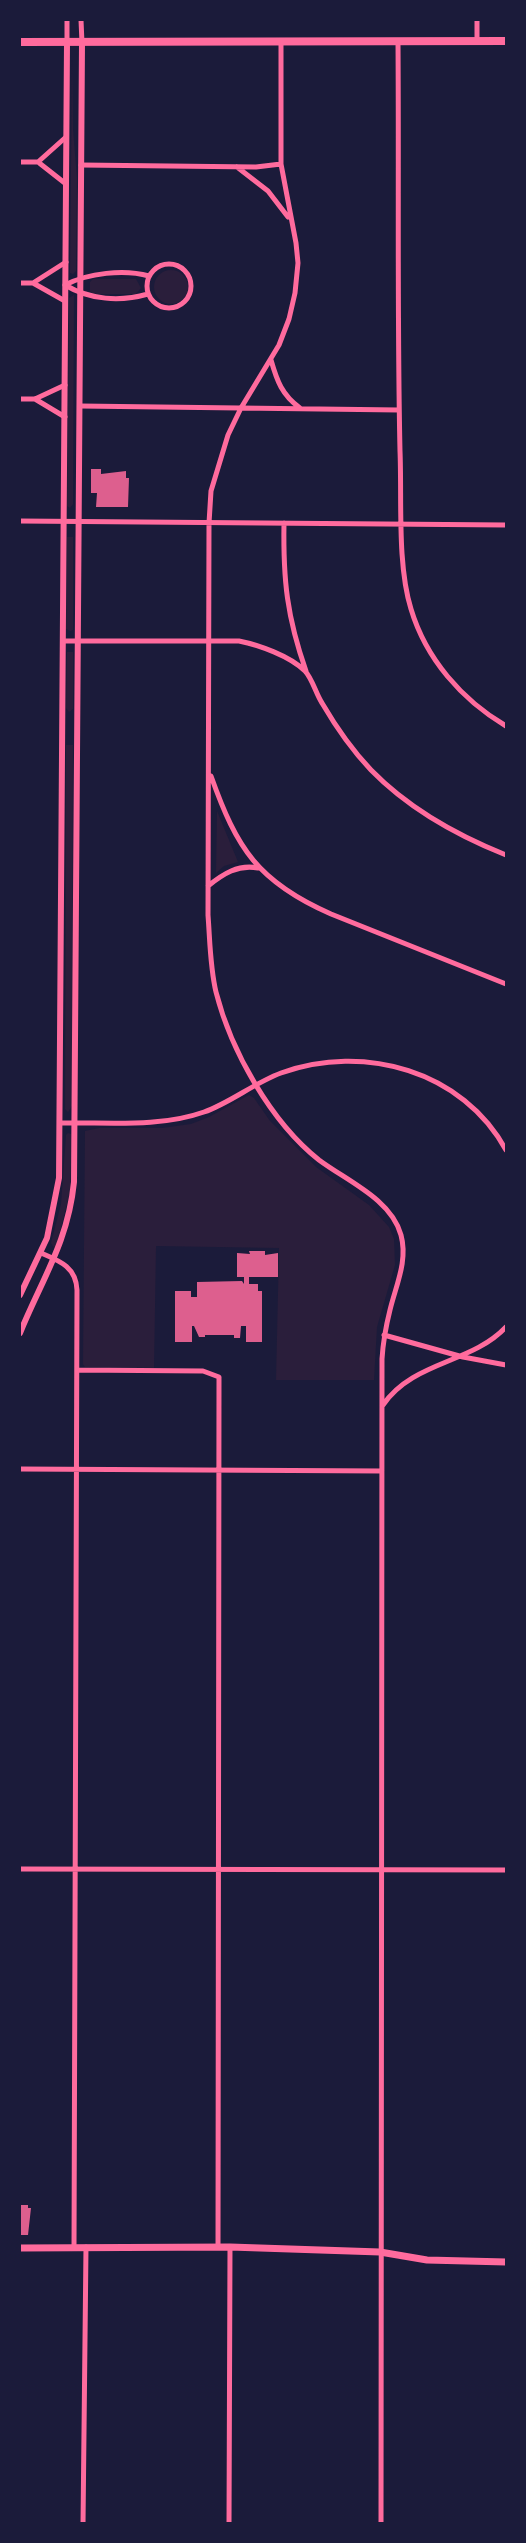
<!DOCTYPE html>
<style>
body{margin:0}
#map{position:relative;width:526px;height:2543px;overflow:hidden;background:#1b1b3a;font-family:"DM Sans",sans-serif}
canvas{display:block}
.frame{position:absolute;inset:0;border:21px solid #1b1b3a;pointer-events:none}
</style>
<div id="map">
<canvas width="526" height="2543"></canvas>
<div class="frame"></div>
</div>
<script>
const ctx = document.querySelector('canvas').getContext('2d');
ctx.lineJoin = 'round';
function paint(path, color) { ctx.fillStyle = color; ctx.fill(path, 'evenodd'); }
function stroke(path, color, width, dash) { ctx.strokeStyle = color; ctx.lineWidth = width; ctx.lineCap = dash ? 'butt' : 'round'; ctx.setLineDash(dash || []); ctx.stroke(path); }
paint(new Path2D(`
 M 72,60 L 73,129 L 77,178 L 76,271 L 73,274 L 70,273 Z
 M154 287a17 17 0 1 1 34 0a17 17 0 1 1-34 0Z
 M 93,279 L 136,279 L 141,288 L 136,294 L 93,294 L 90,291 L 90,282 Z
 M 74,295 L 73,504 L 70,508 L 67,506 L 69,298 Z
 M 67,537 L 73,537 L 73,630 L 70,631 L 66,629 Z
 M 67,652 L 73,652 L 73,709 L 69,712 L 66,708 Z
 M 66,745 L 73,745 L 72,1106 L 68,1112 L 65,1109 Z
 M 217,811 L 238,862 L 224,866 L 216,873 Z
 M 249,1095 L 254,1098 L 270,1121 L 316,1167 L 369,1205 L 389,1227 L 394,1239 L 395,1265 L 377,1327 L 374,1380 L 276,1380 L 279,1248 L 156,1246 L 154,1368 L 85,1367 L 83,1364 L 85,1131 L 99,1128 L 162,1128 L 191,1124 L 209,1117 Z
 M 68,1133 L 71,1134 L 72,1139 L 70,1192 L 57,1244 L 54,1248 L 51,1243 L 61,1204 L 66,1135 Z`), '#2a1e3b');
paint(new Path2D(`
 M 91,469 L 101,469 L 101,474 L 126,471 L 126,478 L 129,478 L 128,507 L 96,507 L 97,493 L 91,493 Z
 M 249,1251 L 265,1251 L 265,1255 L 278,1253 L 278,1277 L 249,1277 L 249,1284 L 258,1284 L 258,1291 L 262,1291 L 262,1342 L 246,1342 L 246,1326 L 241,1326 L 240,1338 L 234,1338 L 234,1335 L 205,1335 L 205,1337 L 199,1337 L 194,1326 L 192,1326 L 192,1342 L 175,1342 L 175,1291 L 191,1291 L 191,1297 L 197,1297 L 197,1282 L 242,1281 L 244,1284 L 244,1277 L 237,1277 L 237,1253 L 250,1254 Z
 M 20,2205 L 28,2205 L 28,2208 L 31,2208 L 28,2235 L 20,2235 Z`), '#dd5f8e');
stroke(new Path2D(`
 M 67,20 L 67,43
 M 81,20 L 82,43
 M 477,20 L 477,42
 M 281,42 L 281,164 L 296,243 L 298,263 L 295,293 L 289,319 L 279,345 L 241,408 L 228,435 L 211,491 L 209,523 L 208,915 C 210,941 210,967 216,992 C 231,1051 271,1122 319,1160 C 347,1181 391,1199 401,1235 C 408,1261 396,1285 390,1310 C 386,1326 383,1342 382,1359 L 381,2524
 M 398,42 C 399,178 397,315 400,451 C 402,499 397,564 411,609 C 426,659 462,700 506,726
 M 20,162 L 38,162 L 66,184
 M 38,162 L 66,137
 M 81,165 L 256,167 L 281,164
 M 237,167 L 268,191 L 288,217
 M147 286a22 22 0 1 1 44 0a22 22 0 1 1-44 0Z
 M 20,283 L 33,283 L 65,301
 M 33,283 L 66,262
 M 65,285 C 88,273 124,269 149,276
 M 65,285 C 90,300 120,302 148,294
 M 271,360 C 277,381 282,395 300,408
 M 20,399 L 35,399 L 65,385
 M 35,399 L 65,417
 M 80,406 L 399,410
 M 20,521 L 506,525
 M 284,523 C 283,580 287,617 306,671
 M 63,641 L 239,641 C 259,645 290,656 305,671 C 312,678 316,694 322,703 C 336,727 352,750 371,770 C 409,809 456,835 506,855
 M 211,776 C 237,849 258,882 331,914 L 506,984
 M 208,886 C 223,874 238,864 258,868
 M 60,1123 C 107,1122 159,1128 204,1112 C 230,1103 254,1083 281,1073 C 364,1043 463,1071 506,1150
 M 41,1253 C 60,1261 76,1267 77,1290 L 74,2247
 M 384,1335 L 463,1357 L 506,1365
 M 77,1370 L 203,1371 L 219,1377 L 218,2247
 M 383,1405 C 413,1361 471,1364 506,1327
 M 20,1469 L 382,1471
 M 20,1869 L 506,1870
 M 83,2524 L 86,2247
 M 229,2524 L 230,2247`), '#ff6b9d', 5);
stroke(new Path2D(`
 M 20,1295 L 47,1238 L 59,1178 L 67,43
 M 20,1333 C 42,1279 68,1242 74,1182 L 82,43`), '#ff6b9d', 6);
stroke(new Path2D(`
 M 20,2248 L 230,2247 L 380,2252 L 427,2260 L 506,2262`), '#ff6b9d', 7);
stroke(new Path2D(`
 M 20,42 L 506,41`), '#ff6b9d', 8);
</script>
